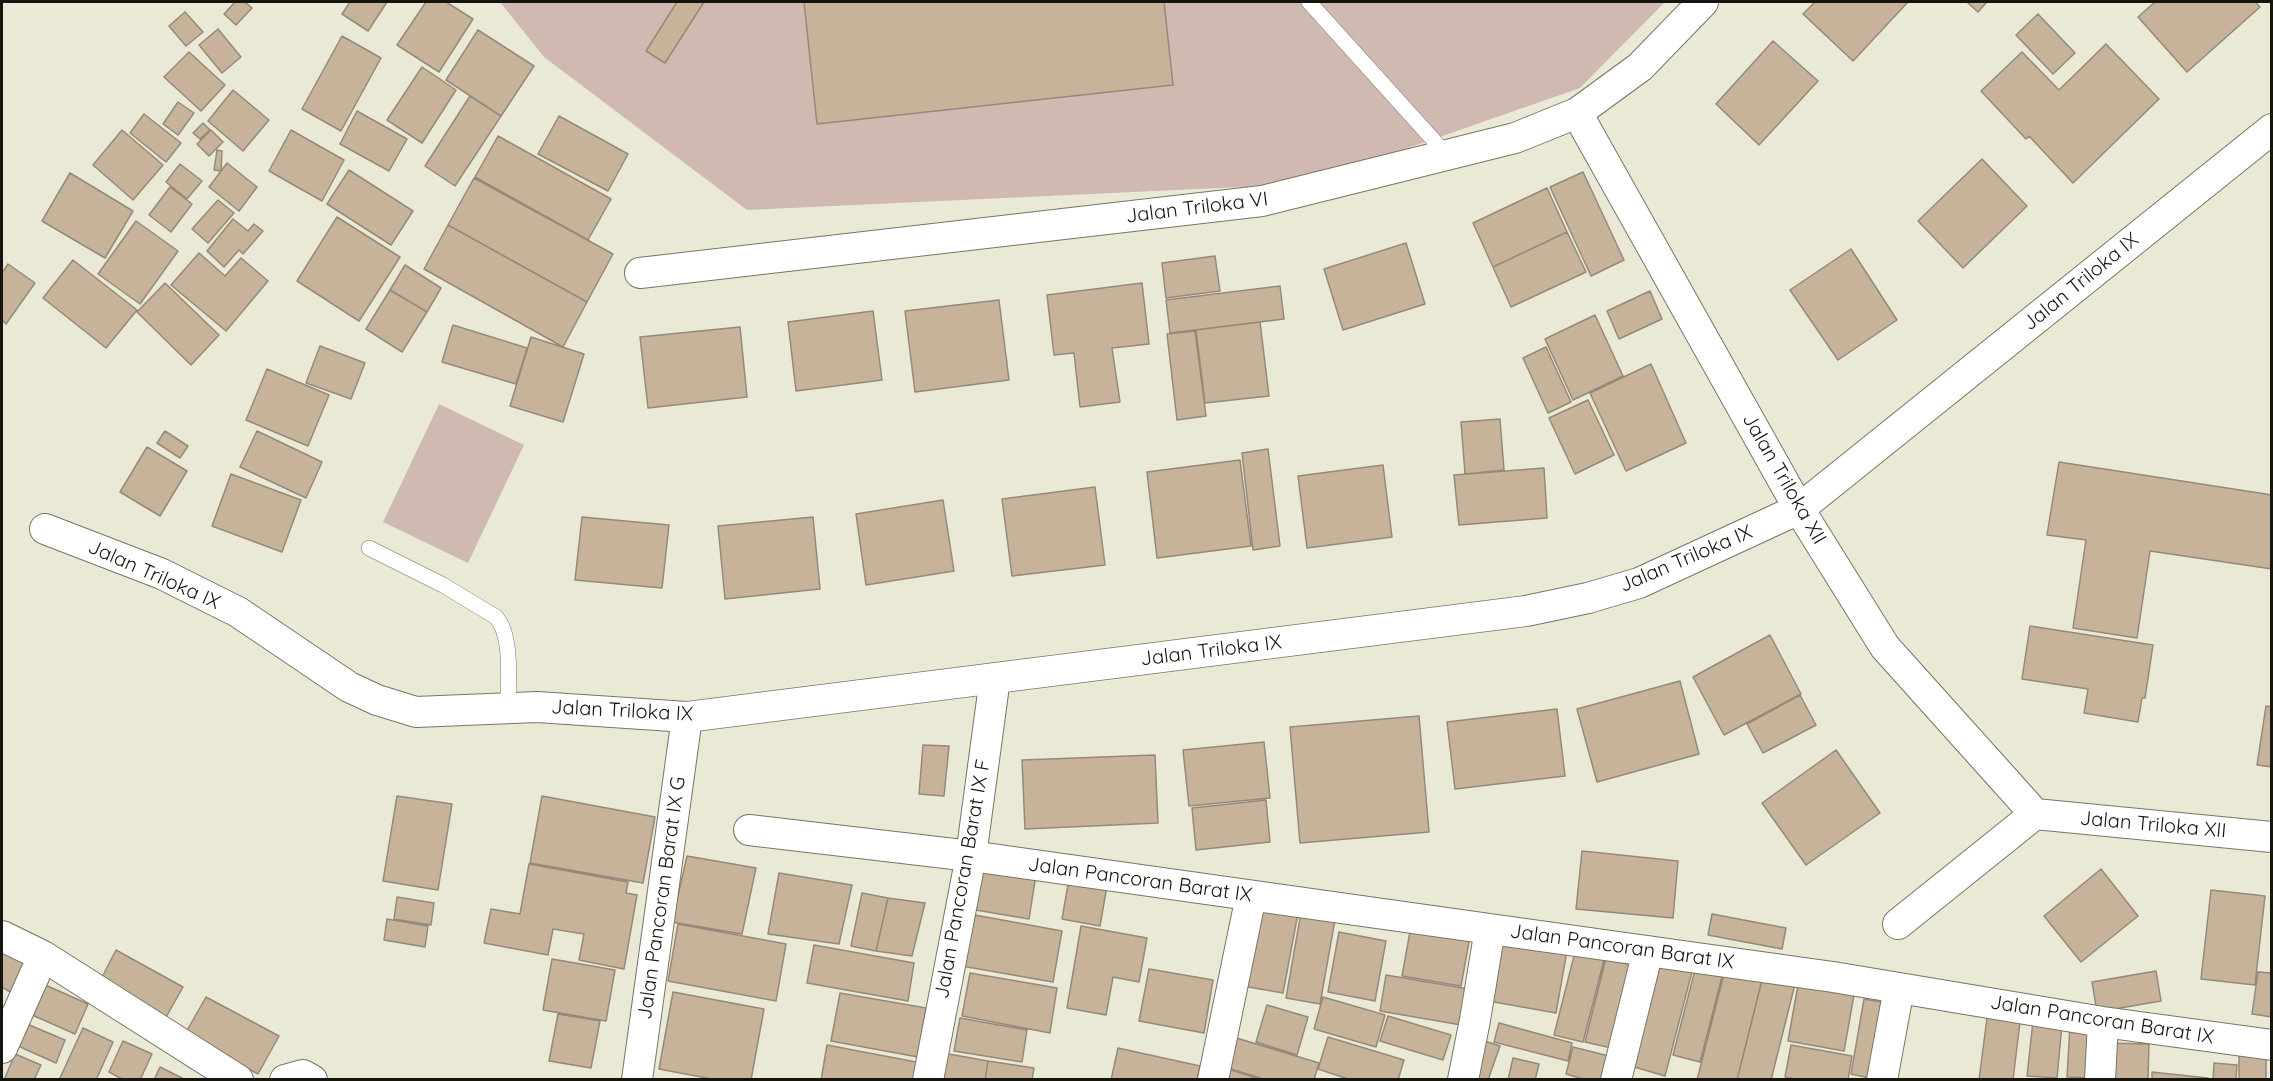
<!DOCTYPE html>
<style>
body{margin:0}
#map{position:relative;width:2273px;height:1081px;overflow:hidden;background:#eae9d6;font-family:Quicksand,sans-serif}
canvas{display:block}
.frame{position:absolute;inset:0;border:3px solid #15150e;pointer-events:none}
</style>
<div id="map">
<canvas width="2273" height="1081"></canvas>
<div class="frame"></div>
</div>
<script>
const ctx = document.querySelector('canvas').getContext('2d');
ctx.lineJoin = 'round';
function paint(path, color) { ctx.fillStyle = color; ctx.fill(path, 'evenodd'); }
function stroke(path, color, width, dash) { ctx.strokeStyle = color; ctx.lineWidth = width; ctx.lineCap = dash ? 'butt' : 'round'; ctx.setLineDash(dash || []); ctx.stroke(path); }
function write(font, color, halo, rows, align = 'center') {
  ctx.font = font + ' Quicksand,sans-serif'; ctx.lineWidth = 4.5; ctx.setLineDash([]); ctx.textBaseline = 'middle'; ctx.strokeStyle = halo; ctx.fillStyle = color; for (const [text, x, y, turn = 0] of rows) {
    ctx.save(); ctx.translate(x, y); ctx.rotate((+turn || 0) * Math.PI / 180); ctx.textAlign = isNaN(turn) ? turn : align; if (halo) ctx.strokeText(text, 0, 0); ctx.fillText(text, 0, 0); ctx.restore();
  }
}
paint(new Path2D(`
 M 500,2 L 1665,2 L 1580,88 L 1305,184 L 747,210 L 544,57 Z
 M 439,404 L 524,445 L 468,563 L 383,522 Z`), '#cfb9b1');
const building = new Path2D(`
 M 235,2 L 245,2 L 252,8 L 236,25 L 224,14 Z
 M 350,2 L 387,2 L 368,31 L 342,14 Z
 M 426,2 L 446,2 L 473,19 L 439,72 L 397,45 Z
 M 677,2 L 704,2 L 665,63 L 646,51 Z
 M 804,2 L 1164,2 L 1173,85 L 817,124 Z
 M 1815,2 L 1908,2 L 1853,61 L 1803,14 Z
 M 1967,2 L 1987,2 L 1978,12 Z
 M 2155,2 L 2255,2 L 2260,7 L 2187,72 L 2138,17 Z
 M 185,12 L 203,32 L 186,46 L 169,26 Z
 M 2038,14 L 2075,53 L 2053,74 L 2016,35 Z
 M 218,29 L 241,57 L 222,73 L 199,45 Z
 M 478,30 L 534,66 L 501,116 L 446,80 Z
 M 342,36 L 381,58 L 341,131 L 302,109 Z
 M 1773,41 L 1818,81 L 1759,145 L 1716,104 Z
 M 2106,44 L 2159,99 L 2073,183 L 2029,136 L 2026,139 L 1981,91 L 2022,52 L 2059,90 Z
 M 189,52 L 225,85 L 201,111 L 164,77 Z
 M 422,67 L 456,90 L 422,143 L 387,120 Z
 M 233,90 L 269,120 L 243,151 L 208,121 Z
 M 470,96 L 501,116 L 455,186 L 425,166 Z
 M 178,102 L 194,113 L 178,135 L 163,124 Z
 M 357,111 L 407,139 L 389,171 L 340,144 Z
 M 144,114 L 181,143 L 166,162 L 130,133 Z
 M 559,116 L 628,154 L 608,191 L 538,154 Z
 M 203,123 L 210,130 L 200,139 L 193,133 Z
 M 122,130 L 163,165 L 133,200 L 93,165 Z
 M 211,130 L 223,142 L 209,156 L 197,144 Z
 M 291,130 L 344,160 L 322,201 L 269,171 Z
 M 498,136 L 611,199 L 588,240 L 475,177 Z
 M 217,150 L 222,151 L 221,171 L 214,170 Z
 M 1982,159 L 2027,206 L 1963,268 L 1918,221 Z
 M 227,163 L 257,187 L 239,211 L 209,187 Z
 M 180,164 L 202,181 L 187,199 L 166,182 Z
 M 349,170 L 413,211 L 391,245 L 327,204 Z
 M 1583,172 L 1624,260 L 1591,276 L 1550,187 Z
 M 70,173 L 133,211 L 105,258 L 42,221 Z
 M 474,178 L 613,254 L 587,302 L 448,225 Z
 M 170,187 L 192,204 L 171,232 L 149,215 Z
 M 1547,188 L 1567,232 L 1493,267 L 1473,223 Z
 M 218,200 L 234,213 L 208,243 L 192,229 Z
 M 337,217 L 400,257 L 359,321 L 297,281 Z
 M 233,219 L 248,231 L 254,224 L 263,231 L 243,254 L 239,250 L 224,267 L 207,251 Z
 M 136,221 L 178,251 L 140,304 L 98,274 Z
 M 448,225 L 587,302 L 563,347 L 424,269 Z
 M 1567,232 L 1586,272 L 1511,307 L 1493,267 Z
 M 1406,243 L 1425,304 L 1343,330 L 1324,269 Z
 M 1851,249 L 1897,320 L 1838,360 L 1790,290 Z
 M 199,253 L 225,276 L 241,258 L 268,281 L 226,331 L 171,285 Z
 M 1215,256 L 1220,291 L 1166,298 L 1162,263 Z
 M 73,260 L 137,310 L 106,348 L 43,298 Z
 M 8,264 L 35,283 L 6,324 L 2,320 L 2,273 Z
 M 405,265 L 441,288 L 427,312 L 390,290 Z
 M 165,283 L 219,335 L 191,365 L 137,312 Z
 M 1142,283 L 1149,344 L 1112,348 L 1120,402 L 1080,407 L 1074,353 L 1054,355 L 1047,295 Z
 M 1280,286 L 1284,319 L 1170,333 L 1166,300 Z
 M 390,290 L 427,312 L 402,352 L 366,329 Z
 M 1650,291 L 1662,319 L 1619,339 L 1607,311 Z
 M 999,300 L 1009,380 L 915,392 L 905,311 Z
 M 873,311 L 882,380 L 796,391 L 788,322 Z
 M 1595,315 L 1623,376 L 1573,400 L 1545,339 Z
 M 1260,322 L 1269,396 L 1205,403 L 1196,330 Z
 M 453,325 L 527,348 L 516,384 L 442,362 Z
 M 740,327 L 747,397 L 648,408 L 640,337 Z
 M 1195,331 L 1206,416 L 1177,420 L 1167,334 Z
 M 531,337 L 584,354 L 563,422 L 510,406 Z
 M 320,346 L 365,363 L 351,399 L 306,383 Z
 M 1546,347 L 1571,402 L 1548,413 L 1523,358 Z
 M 1651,364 L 1686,443 L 1626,471 L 1590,393 Z
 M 267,369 L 329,395 L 308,446 L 246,420 Z
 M 1588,400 L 1614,455 L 1575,474 L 1549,418 Z
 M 1500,419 L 1504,470 L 1465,474 L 1461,422 Z
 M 165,431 L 188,446 L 180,458 L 157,443 Z
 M 257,431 L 322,462 L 306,498 L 240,467 Z
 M 147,447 L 187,471 L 160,516 L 120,492 Z
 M 1268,449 L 1280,546 L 1253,550 L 1242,453 Z
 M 1240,460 L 1251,546 L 1157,558 L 1147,472 Z
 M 2059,462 L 2272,495 L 2272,569 L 2150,551 L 2137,638 L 2073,628 L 2086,540 L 2047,535 Z
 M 1383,465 L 1392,537 L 1307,548 L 1298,476 Z
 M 1544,468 L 1547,518 L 1459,525 L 1454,475 Z
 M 231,474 L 301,500 L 282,552 L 212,526 Z
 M 1095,487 L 1105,565 L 1012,576 L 1002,499 Z
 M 943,500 L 954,571 L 866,585 L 856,514 Z
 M 582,517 L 669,525 L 662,588 L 575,580 Z
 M 813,517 L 820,589 L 725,599 L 718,526 Z
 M 2030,626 L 2153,645 L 2145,698 L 2142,698 L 2138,722 L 2084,713 L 2088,689 L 2022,679 Z
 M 1770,635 L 1801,694 L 1724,735 L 1693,677 Z
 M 1680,681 L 1699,754 L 1597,782 L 1577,709 Z
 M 1800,695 L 1816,725 L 1763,753 L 1747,724 Z
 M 2266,706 L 2272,707 L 2272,767 L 2257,765 Z
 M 1557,709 L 1565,776 L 1455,789 L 1447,722 Z
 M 1419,716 L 1429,832 L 1300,843 L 1290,727 Z
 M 1264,742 L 1270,798 L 1189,806 L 1183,750 Z
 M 923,745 L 949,746 L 944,796 L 919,794 Z
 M 1836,750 L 1880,813 L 1806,865 L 1762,803 Z
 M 1155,755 L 1158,823 L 1025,829 L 1022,760 Z
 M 397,796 L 452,804 L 438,890 L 383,881 Z
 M 542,796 L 655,817 L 643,883 L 530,863 Z
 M 1266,800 L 1270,842 L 1196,850 L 1192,808 Z
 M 1582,851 L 1678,861 L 1673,918 L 1576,909 Z
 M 687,856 L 756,868 L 742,934 L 672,922 Z
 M 529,864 L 628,882 L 626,893 L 637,895 L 624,969 L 579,960 L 584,934 L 553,929 L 548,955 L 484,943 L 491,909 L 520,914 Z
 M 972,864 L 1036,875 L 1029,919 L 964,908 Z
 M 2101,869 L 2138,916 L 2081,962 L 2044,916 Z
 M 779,873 L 852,885 L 839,944 L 768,934 Z
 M 1070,873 L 1108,880 L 1100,926 L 1062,919 Z
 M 2211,890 L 2265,896 L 2255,985 L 2201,979 Z
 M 862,893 L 888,898 L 876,951 L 851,946 Z
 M 397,897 L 434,903 L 431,925 L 394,919 Z
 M 888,898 L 925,903 L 912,956 L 876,951 Z
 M 1253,899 L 1299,908 L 1283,993 L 1237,985 Z
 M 1302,907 L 1336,914 L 1320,1004 L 1286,998 Z
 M 964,913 L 1062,931 L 1053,982 L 956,965 Z
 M 1712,914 L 1786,928 L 1782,949 L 1708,935 Z
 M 387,919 L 428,926 L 425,947 L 384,940 Z
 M 1412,920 L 1471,931 L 1461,986 L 1402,976 Z
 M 678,924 L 786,944 L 776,1001 L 668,981 Z
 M 1081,926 L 1147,938 L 1139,982 L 1113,977 L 1106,1015 L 1067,1008 Z
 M 1339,932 L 1386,941 L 1375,1001 L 1328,992 Z
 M 1495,932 L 1568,945 L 1556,1013 L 1483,1000 Z
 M 814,945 L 914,963 L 908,1001 L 807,983 Z
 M 1576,948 L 1605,956 L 1583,1042 L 1554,1035 Z
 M 116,950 L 183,987 L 165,1019 L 99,983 Z
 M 2,951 L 30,967 L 15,995 L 2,987 Z
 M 1660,955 L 1694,964 L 1665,1076 L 1631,1066 Z
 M 1606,958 L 1641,968 L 1620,1050 L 1585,1042 Z
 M 552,959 L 615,970 L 606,1021 L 543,1010 Z
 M 1696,966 L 1723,973 L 1700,1062 L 1673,1055 Z
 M 1726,966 L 1763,976 L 1737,1080 L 1697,1080 Z
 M 1149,969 L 1213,980 L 1204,1033 L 1139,1021 Z
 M 2156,971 L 2161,1001 L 2097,1012 L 2092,982 Z
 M 2258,972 L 2272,973 L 2272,1017 L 2252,1014 Z
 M 970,973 L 1057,988 L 1050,1033 L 962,1016 Z
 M 1386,975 L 1474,990 L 1467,1026 L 1380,1011 Z
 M 1763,976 L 1795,984 L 1771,1080 L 1737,1080 Z
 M 43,984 L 88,1004 L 75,1034 L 30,1014 Z
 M 1798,985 L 1854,995 L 1844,1051 L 1788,1041 Z
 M 673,992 L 764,1009 L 751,1080 L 717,1080 L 659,1069 Z
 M 840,993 L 926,1008 L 918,1057 L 831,1041 Z
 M 206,997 L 279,1036 L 258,1074 L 185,1034 Z
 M 1323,997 L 1385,1015 L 1376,1047 L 1314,1029 Z
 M 1864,999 L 1888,1003 L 1874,1079 L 1851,1074 Z
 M 1267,1005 L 1308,1017 L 1297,1055 L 1256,1042 Z
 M 558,1014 L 600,1021 L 591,1068 L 549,1061 Z
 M 1388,1016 L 1451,1035 L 1443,1060 L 1380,1041 Z
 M 960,1018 L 1027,1030 L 1022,1062 L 954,1051 Z
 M 1987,1018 L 2020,1022 L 2013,1080 L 1979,1080 Z
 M 2033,1021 L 2062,1024 L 2057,1078 L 2027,1076 Z
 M 1499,1023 L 1572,1043 L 1568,1061 L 1494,1042 Z
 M 27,1024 L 65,1040 L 56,1063 L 18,1046 Z
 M 2070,1026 L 2097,1028 L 2093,1078 L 2067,1077 Z
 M 83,1028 L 113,1042 L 96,1080 L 59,1080 Z
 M 1230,1036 L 1319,1063 L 1314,1080 L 1267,1080 L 1221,1066 Z
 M 1328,1037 L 1404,1060 L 1398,1080 L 1351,1080 L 1318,1069 Z
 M 1482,1040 L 1500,1046 L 1488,1080 L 1469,1080 Z
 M 123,1041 L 152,1054 L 140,1080 L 124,1080 L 109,1072 Z
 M 2106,1043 L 2149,1044 L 2148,1080 L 2105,1080 Z
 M 827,1045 L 916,1062 L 913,1080 L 821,1080 Z
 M 1791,1045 L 1852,1056 L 1848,1080 L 1800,1080 L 1785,1077 Z
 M 1573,1047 L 1617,1058 L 1612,1080 L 1587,1080 L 1566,1074 Z
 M 1118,1048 L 1200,1066 L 1197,1080 L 1111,1080 Z
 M 943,1053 L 988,1061 L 985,1080 L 939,1080 Z
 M 15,1054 L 41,1065 L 34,1080 L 4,1080 Z
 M 2239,1054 L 2266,1054 L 2266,1080 L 2239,1080 Z
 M 1513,1058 L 1539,1064 L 1535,1080 L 1508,1080 Z
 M 988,1061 L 1034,1068 L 1032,1080 L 985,1080 Z
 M 2214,1063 L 2237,1065 L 2236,1080 L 2213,1080 Z
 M 160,1067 L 186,1080 L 154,1080 Z
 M 1225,1068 L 1262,1080 L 1221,1080 Z
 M 2152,1072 L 2208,1078 L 2208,1080 L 2152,1080 Z`);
paint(building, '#c7b399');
stroke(building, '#95897a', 1.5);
const lane = new Path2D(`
 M 1309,2 L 1447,155
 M 369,548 L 443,585 L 496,617 C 513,636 508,683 508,708`);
const street = new Path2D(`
 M 1577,113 L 1799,509 L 1885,647 L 2035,814 L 2272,837
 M 640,273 L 1262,201 L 1515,138 L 1577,113 L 1640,67 L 1703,2
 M 45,529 L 162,574 L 238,612 L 349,687 L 377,700 L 416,712 L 537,707 L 687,717 L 1526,611 L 1588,598 L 1639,583 L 1799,509 L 2272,129
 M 749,830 L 971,856 L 1490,929 L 1833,977 L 2103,1022 L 2272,1045
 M 1898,924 L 2035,814
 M 2,936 L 43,956 L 238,1080
 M 2,1048 L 43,956
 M 285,1080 L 303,1075 L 312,1080
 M 637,1080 L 687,717
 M 928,1080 L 971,856 L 995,678
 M 1213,1080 L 1251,896
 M 1463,1080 L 1475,1020 L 1490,929
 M 1616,1080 L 1648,951
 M 1882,1080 L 1899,988
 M 2100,1080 L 2103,1022`);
stroke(lane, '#777665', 16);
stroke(street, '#777665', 32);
stroke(lane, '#fff', 15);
stroke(street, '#fff', 30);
write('20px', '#15150e', '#fff', [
 ["Jalan Triloka VI",1197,208,-7],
 ["Jalan Triloka IX",2081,282,-39],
 ["Jalan Triloka XII",1784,479,60],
 ["Jalan Triloka IX",1686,559,-23],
 ["Jalan Triloka IX",154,575,24],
 ["Jalan Triloka IX",1211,651,-7],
 ["Jalan Triloka IX",622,711,3],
 ["Jalan Triloka XII",2153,825,5],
 ["Jalan Pancoran Barat IX F",963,879,-80],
 ["Jalan Pancoran Barat IX",1140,880,8],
 ["Jalan Pancoran Barat IX G",662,898,-82],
 ["Jalan Pancoran Barat IX",1622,947,8],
 ["Jalan Pancoran Barat IX",2102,1020,9]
]);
</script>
